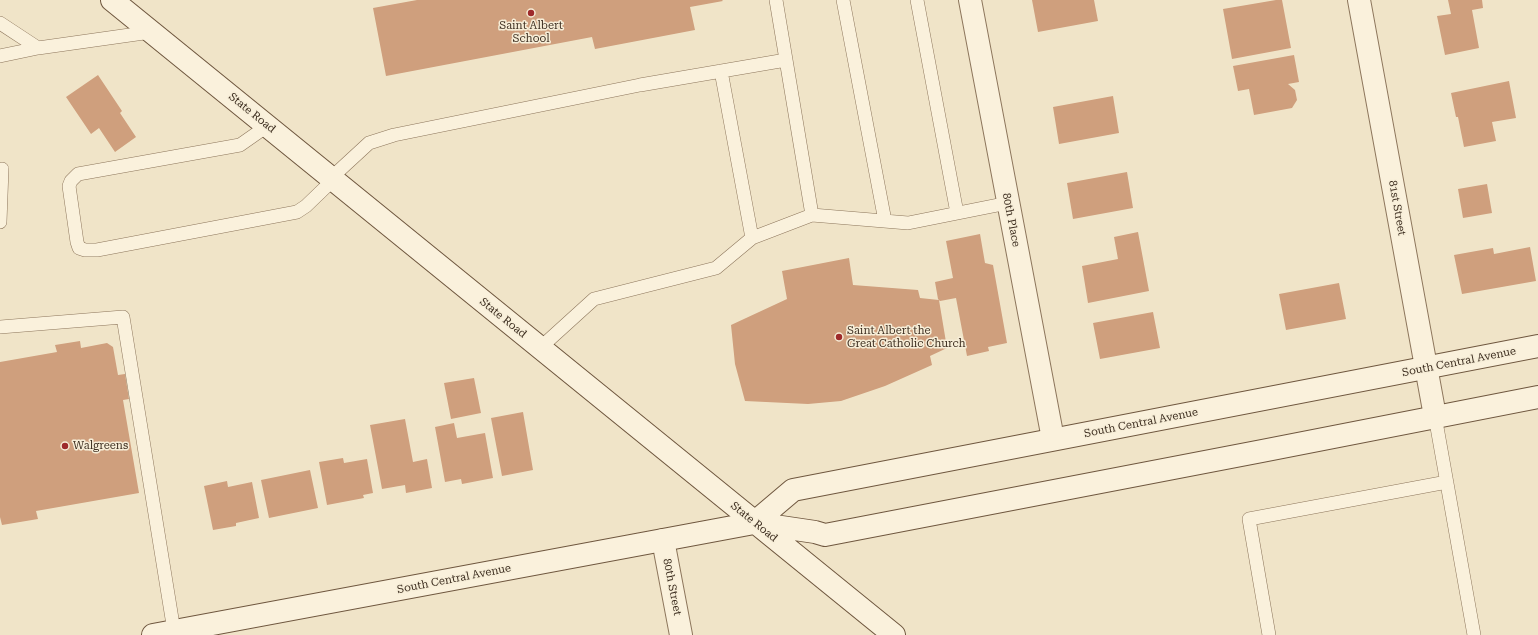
<!DOCTYPE html>
<style>
body{margin:0}
canvas{display:block;background:#f0e4c8}
</style>
<canvas width="1538" height="635"></canvas>
<script>
const ctx = document.querySelector('canvas').getContext('2d');
ctx.lineJoin = 'round';
function paint(path, color) { ctx.fillStyle = color; ctx.fill(path, 'evenodd'); }
function stroke(path, color, width, dash) { ctx.strokeStyle = color; ctx.lineWidth = width; ctx.lineCap = dash ? 'butt' : 'round'; ctx.setLineDash(dash || []); ctx.stroke(path); }
function write(font, color, halo, rows, align = 'center') {
  ctx.font = font + ' "Roboto Serif",serif'; ctx.lineWidth = 3; ctx.setLineDash([]); ctx.textBaseline = 'middle'; ctx.strokeStyle = halo; ctx.fillStyle = color; for (const [text, x, y, turn = 0] of rows) {
    ctx.save(); ctx.translate(x, y); ctx.rotate((+turn || 0) * Math.PI / 180); ctx.textAlign = isNaN(turn) ? turn : align; if (halo) ctx.strokeText(text, 0, 0); ctx.fillText(text, 0, 0); ctx.restore();
  }
}
paint(new Path2D(`
 M 417,0 L 722,0 L 723,1 L 690,7 L 695,30 L 595,49 L 592,37 L 386,76 L 373,8 Z
 M 1032,0 L 1094,0 L 1098,21 L 1038,32 Z
 M 1276,0 L 1282,0 L 1291,48 L 1232,59 L 1223,9 Z
 M 1448,0 L 1482,0 L 1483,8 L 1472,10 L 1479,48 L 1445,55 L 1437,16 L 1451,14 Z
 M 1294,55 L 1299,82 L 1288,84 L 1295,90 L 1297,100 L 1292,108 L 1254,115 L 1249,89 L 1238,91 L 1233,66 Z
 M 98,75 L 122,111 L 120,113 L 136,137 L 115,152 L 99,128 L 91,134 L 66,97 Z
 M 1509,81 L 1516,118 L 1492,122 L 1496,141 L 1464,147 L 1458,117 L 1456,117 L 1451,93 Z
 M 1113,96 L 1119,133 L 1059,144 L 1053,107 Z
 M 1127,172 L 1133,208 L 1073,219 L 1067,183 Z
 M 1487,184 L 1492,213 L 1463,218 L 1458,189 Z
 M 1138,232 L 1149,291 L 1088,303 L 1082,266 L 1118,259 L 1114,237 Z
 M 980,234 L 985,263 L 993,265 L 1007,343 L 988,347 L 989,351 L 967,356 L 956,298 L 940,301 L 938,299 L 935,282 L 953,278 L 946,241 Z
 M 1530,247 L 1536,281 L 1462,294 L 1454,255 L 1493,248 L 1494,254 Z
 M 849,258 L 853,285 L 918,290 L 920,298 L 939,300 L 947,348 L 930,356 L 932,365 L 885,386 L 841,401 L 808,404 L 745,401 L 735,364 L 731,325 L 787,299 L 782,271 Z
 M 1339,283 L 1346,319 L 1286,330 L 1279,294 Z
 M 1153,312 L 1160,348 L 1100,359 L 1093,323 Z
 M 80,341 L 81,348 L 107,343 L 113,347 L 118,375 L 125,374 L 129,399 L 123,400 L 139,493 L 36,511 L 38,519 L 2,525 L 0,517 L 0,362 L 57,352 L 55,345 Z
 M 474,378 L 481,413 L 451,419 L 444,383 Z
 M 523,412 L 533,470 L 502,476 L 491,418 Z
 M 405,419 L 413,462 L 427,459 L 432,488 L 406,493 L 405,485 L 382,489 L 370,425 Z
 M 454,423 L 457,438 L 485,433 L 493,478 L 462,484 L 461,479 L 445,482 L 435,427 Z
 M 343,458 L 344,463 L 367,459 L 373,493 L 363,495 L 364,498 L 327,505 L 319,462 Z
 M 310,470 L 318,508 L 269,518 L 261,480 Z
 M 227,481 L 228,487 L 252,482 L 259,518 L 236,523 L 236,526 L 213,530 L 204,486 Z`), '#cf9f7d');
const lane = new Path2D(`
 M 776,0 L 812,215
 M 843,0 L 885,221
 M 917,0 L 957,213
 M 0,23 L 38,48
 M 0,56 L 38,48 L 151,32
 M 265,125 L 260,131 L 240,145 L 78,174 L 71,181 L 69,186 L 77,242 L 79,248 L 85,250 L 97,250 L 297,212 L 306,206 L 333,180
 M 331,178 L 369,143 L 394,135 L 640,85 L 786,60
 M 0,222 L 2,169
 M 752,238 L 812,215 L 908,223 L 1008,203
 M 0,327 L 123,317 L 174,631
 M 540,348 L 594,299 L 716,268 L 752,238 L 721,71
 M 1435,416 L 1474,635
 M 1269,635 L 1249,519 L 1447,482`);
const street = new Path2D(`
 M 970,0 L 1053,439
 M 1359,0 L 1435,416
 M 663,540 L 681,635`);
const secondary = new Path2D(`
 M 112,0 L 894,635
 M 754,523 L 793,490 L 1538,346
 M 153,635 L 754,523 L 815,532 L 825,535 L 1262,451 L 1538,397`);
stroke(lane, '#8d765c', 14);
stroke(street, '#8d765c', 24);
stroke(secondary, '#6f573f', 24);
stroke(lane, '#faf1dc', 13);
stroke(street, '#faf1dc', 22);
stroke(secondary, '#faf1dc', 22);
for (const [x, y, r, color] of [
 [531,13,4,"#9e2a2b"],
 [839,337,4,"#9e2a2b"],
 [65,446,4,"#9e2a2b"]
]) { const dot = new Path2D(); dot.arc(x, y, r, 0, 2 * Math.PI); ctx.fillStyle = color; ctx.fill(dot); stroke(dot, '#f7eed8', 1.5); }
write('11px', '#3d2e20', '#f7eed8', [
 ["Saint Albert",531,26,"center"],
 ["School",531,39,"center"],
 ["Saint Albert the",847,331],
 ["Great Catholic Church",847,344],
 ["Walgreens",73,446]
], 'left');
write('11px', '#3d2e20', '#f7eed8', [
 ["State Road",252,113,39],
 ["81st Street",1397,208,80],
 ["80th Place",1011,220,79],
 ["State Road",503,318,39],
 ["South Central Avenue",1459,362,-11],
 ["South Central Avenue",1141,423,-11],
 ["State Road",754,522,39],
 ["South Central Avenue",454,579,-11],
 ["80th Street",672,587,79]
]);
</script>
